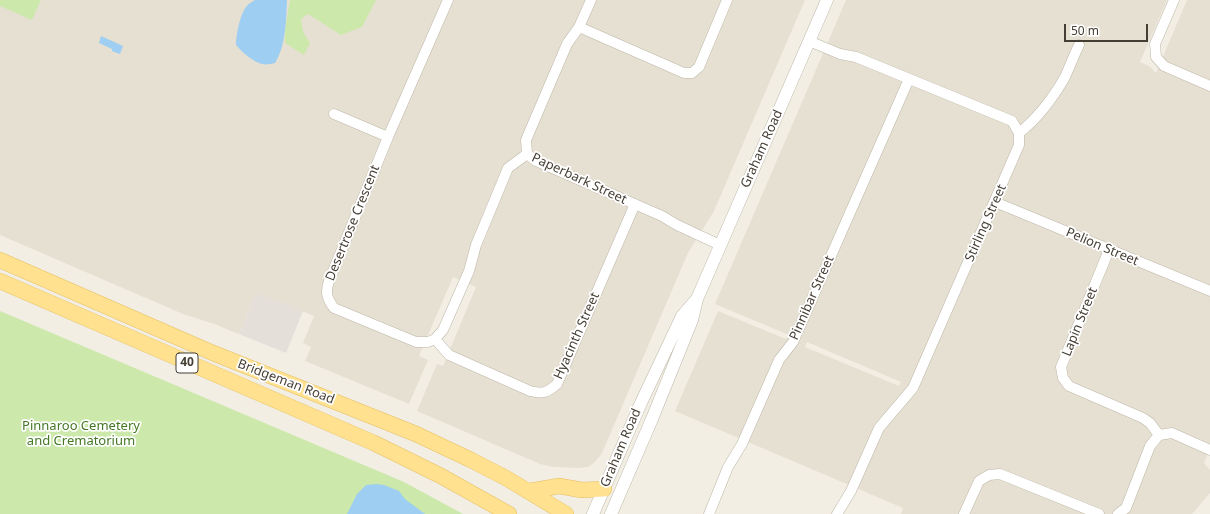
<!DOCTYPE html>
<style>
body{margin:0}
#map{position:relative;width:1210px;height:514px;overflow:hidden;background:#f2eee4;font-family:"Noto Sans",sans-serif}
canvas{display:block}
.scale{position:absolute;left:1064px;top:24px;width:84px;height:18px;box-sizing:border-box;border:2px solid #453e34;border-top:0;padding-left:5px;font-size:12px;line-height:14px;white-space:nowrap;color:#453e34;-webkit-text-stroke:3px #fff;paint-order:stroke}
</style>
<div id="map">
<canvas width="1210" height="514"></canvas>
<div class="scale">50 m</div>
</div>
<script>
const ctx = document.querySelector('canvas').getContext('2d');
ctx.lineJoin = 'round';
function paint(path, color) { ctx.fillStyle = color; ctx.fill(path, 'evenodd'); }
function stroke(path, color, width, dash) { ctx.strokeStyle = color; ctx.lineWidth = width; ctx.lineCap = dash ? 'butt' : 'round'; ctx.setLineDash(dash || []); ctx.stroke(path); }
function write(font, color, halo, rows, align = 'center') {
  ctx.font = font + ' "Noto Sans",sans-serif'; ctx.lineWidth = 3.5; ctx.setLineDash([]); ctx.textBaseline = 'middle'; ctx.strokeStyle = halo; ctx.fillStyle = color; for (const [text, x, y, turn = 0] of rows) {
    ctx.save(); ctx.translate(x, y); ctx.rotate((+turn || 0) * Math.PI / 180); ctx.textAlign = isNaN(turn) ? turn : align; if (halo) ctx.strokeText(text, 0, 0); ctx.fillText(text, 0, 0); ctx.restore();
  }
}
paint(new Path2D(`
 M 0,0 L 805,0 L 714,211 L 688,253 L 602,453 L 595,462 L 588,467 L 579,468 L 554,467 L 540,464 L 417,411 L 437,364 L 443,366 L 476,287 L 453,277 L 419,356 L 428,360 L 409,404 L 305,361 L 311,347 L 303,343 L 314,316 L 256,292 L 239,334 L 214,324 L 183,314 L 0,235 Z
 M 846,0 L 1167,0 L 1140,62 L 1149,66 L 1156,73 L 1187,0 L 1210,0 L 1210,448 L 1204,463 L 1210,470 L 1210,493 L 1192,514 L 901,514 L 903,508 L 675,411 L 718,311 L 786,339 L 789,335 L 715,304 ZM 807,342 L 901,382 L 899,386 L 805,347 Z`), '#e6e0d2');
paint(new Path2D(`
 M 256,292 L 303,311 L 286,353 L 239,334 Z`), '#e4dfd9');
paint(new Path2D(`
 M 0,0 L 41,0 L 32,20 L 0,6 Z
 M 290,0 L 376,0 L 362,27 L 341,35 L 308,14 L 301,19 L 303,32 L 310,43 L 304,55 L 285,43 L 285,29 Z
 M 0,311 L 404,482 L 463,514 L 0,514 Z`), '#cce8ab');
paint(new Path2D(`
 M 255,0 L 287,0 C 286,20 286,46 275,63 C 271,64 266,65 262,64 C 252,61 243,53 236,45 C 236,36 240,13 247,6 C 249,3 252,2 255,0 Z
 M 101,36 L 123,46 L 120,54 L 112,51 L 112,49 L 99,43 Z
 M 376,484 L 384,485 L 399,491 L 405,499 L 425,514 L 347,514 L 357,494 L 366,485 Z`), '#9ecef1');
const minor = new Path2D(`
 M 448,0 L 388,137 L 329,281 C 325,292 327,299 334,308 L 416,342 L 428,342 L 435,339 L 443,330 L 469,271 L 476,245 L 508,168 L 527,154
 M 591,0 L 579,27 L 567,44 L 526,140 L 527,154 L 536,161 L 662,216 L 677,225 L 720,245
 M 1174,0 L 1155,44 L 1156,57 L 1164,66 L 1210,86
 M 579,27 L 684,73 L 692,73 L 699,67 L 727,0
 M 809,41 L 840,54 L 856,57 L 1012,121 L 1019,133 L 1019,145 L 913,388 L 879,428 L 851,491 L 837,514
 M 334,114 L 388,137
 M 1019,133 C 1038,118 1053,98 1065,77 C 1070,66 1074,55 1079,45
 M 995,202 L 1210,291
 M 1109,250 L 1061,367 L 1063,378 L 1069,386 L 1143,418 L 1150,423 L 1159,435
 M 435,339 L 449,355 L 530,391 C 543,394 547,393 557,384 L 635,204
 M 709,514 L 728,467 L 742,444 L 779,360 L 793,342 L 909,79
 M 964,514 L 979,481 L 989,475 L 1000,474 L 1099,514
 M 1118,514 L 1126,508 L 1150,446 L 1159,435 L 1172,433 L 1210,450`);
const tertiary = new Path2D(`
 M 593,514 L 640,405 L 682,316 L 695,301
 M 611,514 L 652,419 L 692,320 L 697,299 L 827,0`);
const primary = new Path2D(`
 M 0,260 L 213,353 L 416,434 L 471,460 L 506,478 L 566,514
 M 0,281 L 374,443 L 441,476 L 509,514
 M 530,491 L 559,486 L 582,490 L 604,489`);
stroke(minor, '#beb6a7', 11);
stroke(tertiary, '#beb6a7', 13);
stroke(primary, '#e5bf5f', 16);
stroke(minor, '#fff', 10);
stroke(tertiary, '#fff', 12);
stroke(primary, '#ffe190', 15);
for (const [x, y, w] of [
 [187,363,22]
]) { const box = new Path2D(); box.roundRect(x - w / 2, y - 10, w, 20, 3); ctx.fillStyle = '#fff'; ctx.fill(box); stroke(box, '#453e34', 1); }
write('bold 12px', '#453e34', null, [
 ["40",187,363]
]);
write('13px', '#453e34', '#fff', [
 ["Graham Road",762,149,-66],
 ["Paperbark Street",579,179,25],
 ["Desertrose Crescent",353,223,-68],
 ["Stirling Street",986,223,-66],
 ["Pelion Street",1102,247,23],
 ["Pinnibar Street",812,298,-66],
 ["Lapin Street",1080,322,-68],
 ["Hyacinth Street",577,336,-66],
 ["Bridgeman Road",286,382,21],
 ["Graham Road",621,448,-67]
]);
write('13px', '#447726', '#fff', [
 ["Pinnaroo Cemetery",81,426],
 ["and Crematorium",81,441]
]);
</script>
